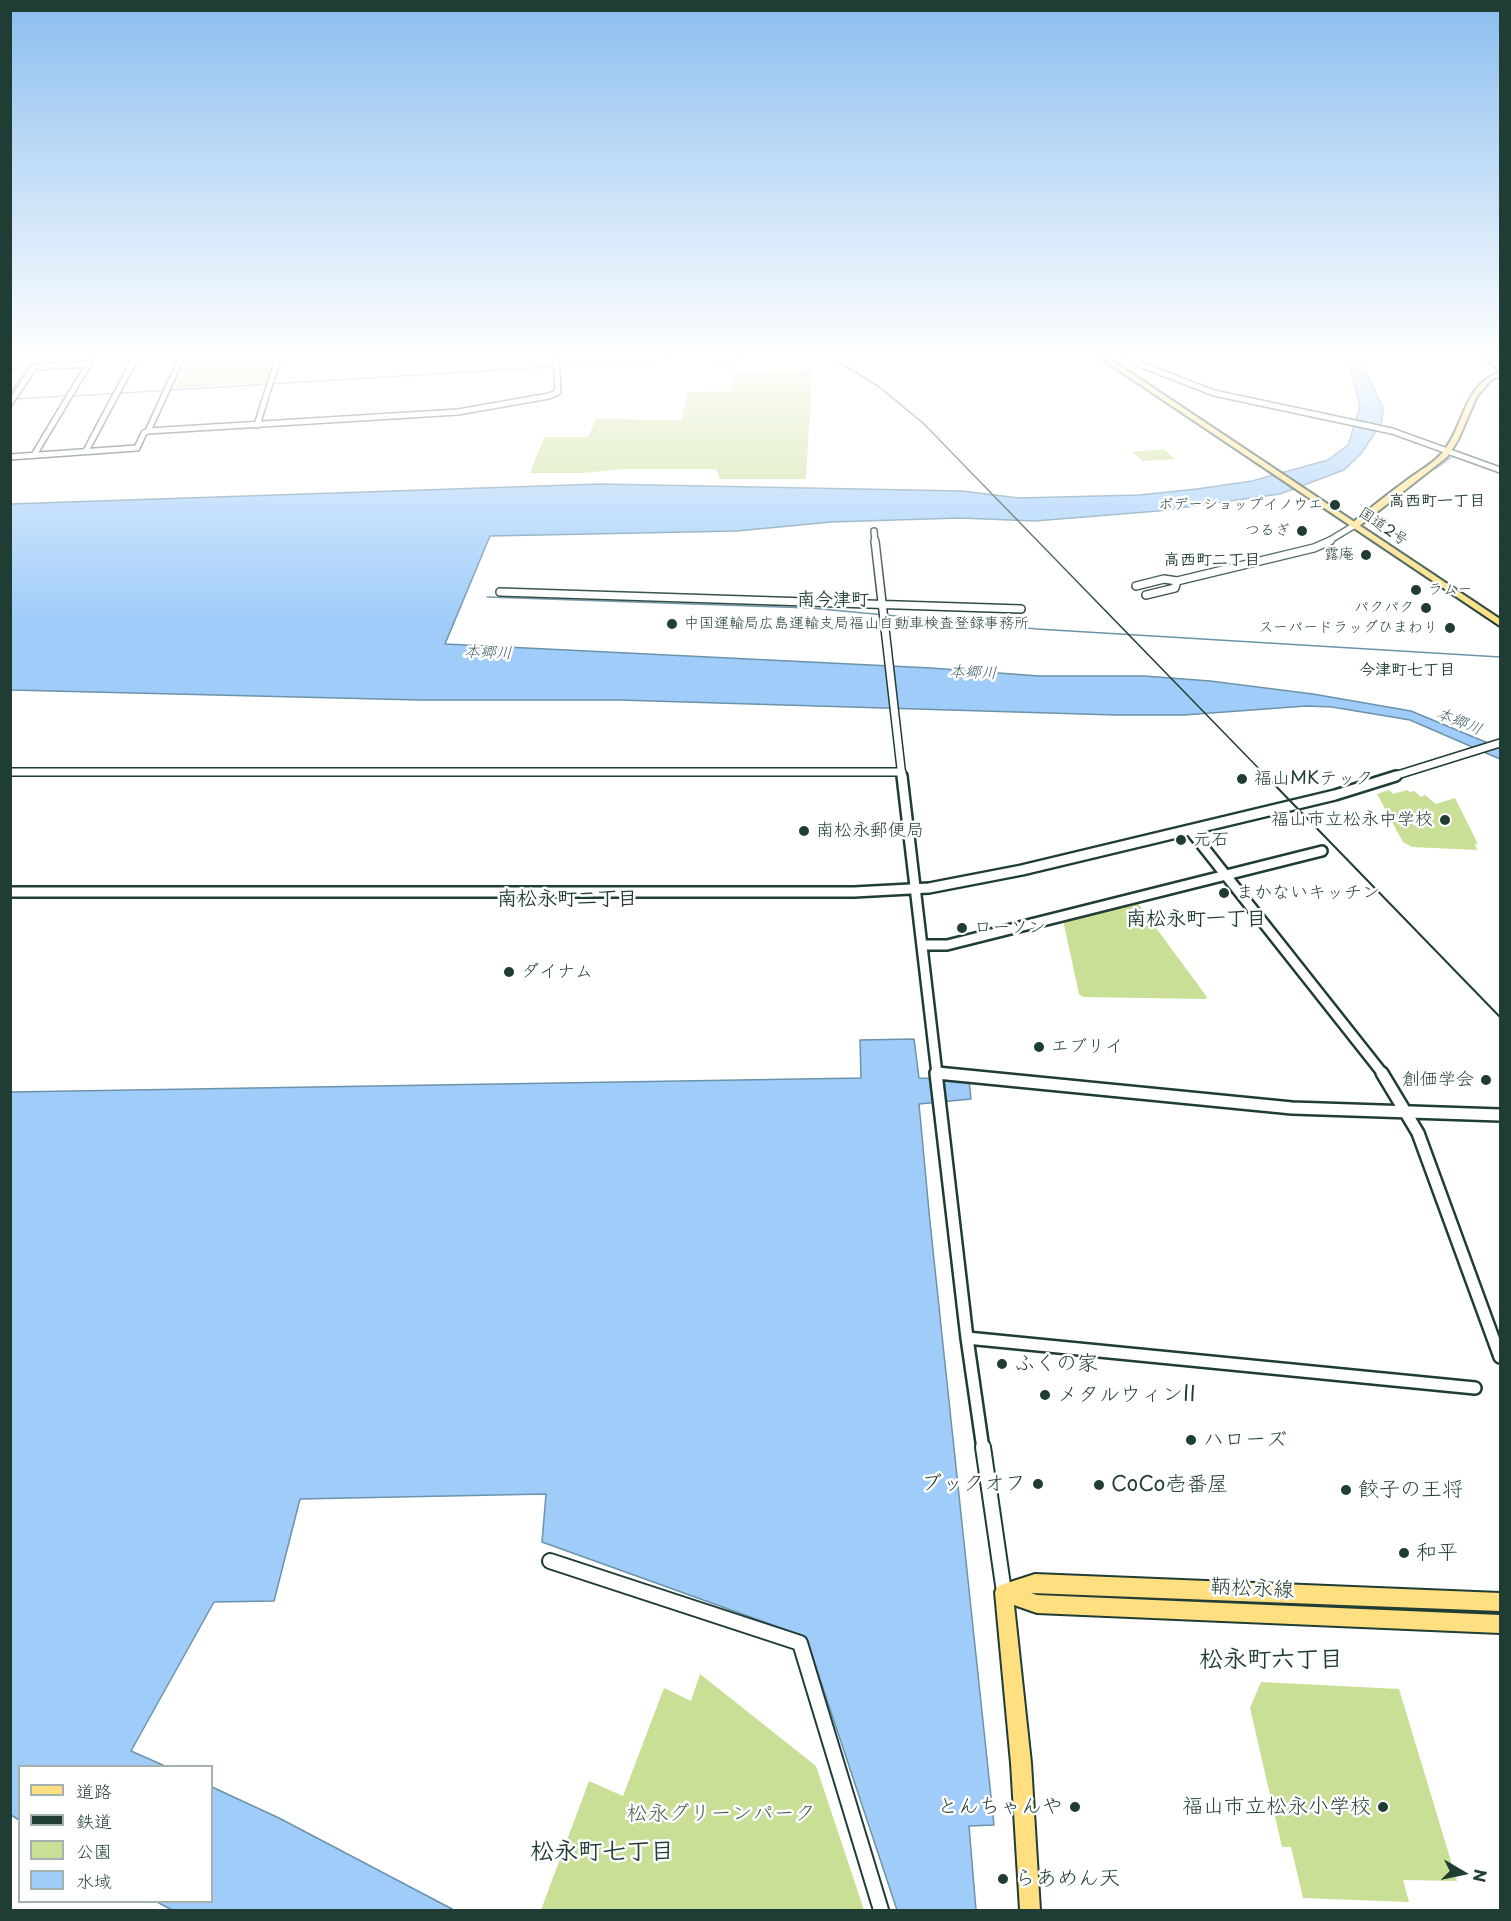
<!DOCTYPE html>
<meta charset="utf-8">
<style>
body{margin:0}
#map{position:relative;width:1511px;height:1921px;overflow:hidden;background:#fff;font-family:"Playpen Sans","Klee One",sans-serif}
canvas{display:block}
.frame{position:absolute;inset:0;border:12px solid #1f3d34;pointer-events:none}
.legend{position:absolute;left:18px;top:1765px;width:195px;height:138px;box-sizing:border-box;background:#fff;border:2px solid #a5b1ae;margin:0;padding:8px 10px;list-style:none;font-size:18px;color:#1f3d34}
.legend li{display:flex;align-items:center;gap:12px;height:30px}
.legend b{width:30px;border:2px solid #a5b1ae}
.north{position:absolute;left:1433px;top:1843px;width:60px;height:60px;-webkit-text-stroke:4px #fff;paint-order:stroke;rotate:99deg;font-size:16px;font-weight:700;line-height:24px;text-align:center;color:#1f3d34}
.north::after{content:'';display:block;margin:auto;width:21px;height:27px;background:#1f3d34;clip-path:polygon(50% 0,100% 100%,50% 72%,0 100%)}
</style>
<div id="map">
<canvas width="1511" height="1921"></canvas>
<div class="frame"></div>
<ul class="legend">
<li><b style="height:8px;background:#ffdf80"></b>道路</li>
<li><b style="height:8px;background:#1f3d34"></b>鉄道</li>
<li><b style="height:16px;background:#c8df95"></b>公園</li>
<li><b style="height:16px;background:#9fccf9"></b>水域</li>
</ul>
<div class="north">N</div>
</div>
<script>
const ctx = document.querySelector('canvas').getContext('2d');
ctx.lineJoin = 'round';
function paint(path, color) { ctx.fillStyle = color; ctx.fill(path, 'evenodd'); }
function stroke(path, color, width, dash) { ctx.strokeStyle = color; ctx.lineWidth = width; ctx.lineCap = dash ? 'butt' : 'round'; ctx.setLineDash(dash || []); ctx.stroke(path); }
function write(font, color, halo, rows, align = 'center') {
  ctx.font = font + ' "Playpen Sans","Klee One",sans-serif'; ctx.lineWidth = 5; ctx.setLineDash([]); ctx.textBaseline = 'middle'; ctx.strokeStyle = halo; ctx.fillStyle = color; for (const [text, x, y, turn = 0] of rows) {
    ctx.save(); ctx.translate(x, y); ctx.rotate((+turn || 0) * Math.PI / 180); ctx.textAlign = isNaN(turn) ? turn : align; if (halo) ctx.strokeText(text, 0, 0); ctx.fillText(text, 0, 0); ctx.restore();
  }
}
paint(new Path2D(`
 M 190,355 L 275,355 L 266,382 L 175,388 Z
 M 812,370 L 806,479 L 720,479 L 716,469 L 625,469 L 582,473 L 530,473 L 544,437 L 588,437 L 596,419 L 681,420 L 688,392 L 731,391 L 735,372 Z
 M 1164,449 L 1175,459 L 1143,461 L 1132,452 Z
 M 1389,790 L 1393,794 L 1407,790 L 1410,792 L 1414,791 L 1421,797 L 1425,795 L 1436,804 L 1455,798 L 1478,844 L 1475,844 L 1477,850 L 1412,847 L 1403,842 L 1377,794 Z
 M 1137,902 L 1207,997 L 1206,999 L 1083,997 L 1079,994 L 1063,920 Z
 M 700,1674 L 816,1766 L 864,1910 L 541,1910 L 589,1781 L 623,1796 L 664,1688 L 691,1701 Z
 M 1261,1682 L 1399,1689 L 1457,1881 L 1403,1880 L 1409,1902 L 1303,1898 L 1291,1847 L 1282,1847 L 1250,1708 Z`), '#c8df95');
const water = new Path2D(`
 M 1345,355 L 1358,355 L 1383,408 L 1382,422 L 1361,454 L 1344,470 L 1280,494 L 1158,511 L 1035,521 L 960,518 L 831,522 L 737,531 L 490,536 L 445,644 L 931,668 L 1039,676 L 1144,676 L 1210,681 L 1313,694 L 1411,711 L 1500,748 L 1500,759 L 1410,720 L 1332,707 L 1306,706 L 1184,715 L 1115,715 L 619,700 L 419,700 L 11,690 L 10,504 L 600,484 L 962,491 L 1019,498 L 1139,495 L 1197,489 L 1252,481 L 1328,460 L 1348,445 L 1360,407 L 1350,366 Z
 M 914,1039 L 919,1078 L 969,1080 L 971,1099 L 919,1104 L 930,1222 L 994,1825 L 969,1826 L 976,1910 L 897,1910 L 806,1637 L 542,1542 L 546,1494 L 300,1499 L 274,1601 L 214,1602 L 131,1751 L 165,1766 L 20,1766 L 19,1820 L 11,1815 L 11,1092 L 861,1078 L 860,1040 Z
 M 212,1787 L 279,1818 L 454,1910 L 172,1910 L 157,1902 L 212,1902 Z`);
paint(water, '#9fccf9');
stroke(water, '#6c93aa', 1.5);
stroke(new Path2D(`
 M 562,366 L 705,357
 M 10,394 L 35,355
 M 72,396 L 551,367
 M 15,399 L 66,396
 M 1435,469 L 1455,455
 M 487,597 L 810,608 L 1037,629 L 1500,657`), '#6c93aa', 1.5);
const tertiaryFar4 = new Path2D(`
 M 712,355 L 723,359 L 748,355
 M 1127,355 L 1139,364 L 1214,393 L 1392,431 L 1500,470
 M 10,369 L 20,355
 M 10,403 L 34,367 L 89,364
 M 257,425 L 279,355
 M 148,431 L 458,412 L 549,396 L 558,392 L 556,355
 M 86,451 L 137,355
 M 34,455 L 94,355
 M 10,457 L 137,448 L 144,433 L 148,431 L 183,355
 M 874,531 L 875,542
 M 1327,542 L 1355,525`);
const tertiaryFar3 = new Path2D(`
 M 875,541 L 902,777
 M 1177,581 L 1314,548 L 1330,541
 M 1136,586 L 1164,579 L 1177,581 L 1175,588 L 1146,595
 M 500,592 L 1021,609
 M 10,772 L 902,772
 M 1391,777 L 1500,743`);
const tertiaryFar2 = new Path2D(`
 M 902,776 L 937,1074
 M 1190,830 L 1383,1074
 M 10,892 L 854,892 L 929,888 L 1022,870 L 1335,795 L 1396,776
 M 922,945 L 947,945 L 1322,851
 M 937,1073 L 948,1074`);
const tertiaryFar1 = new Path2D(`
 M 936,1073 L 967,1338 L 983,1449
 M 937,1073 L 1292,1108 L 1500,1115
 M 1382,1073 L 1418,1133 L 1500,1357
 M 967,1338 L 1475,1388`);
const tertiary = new Path2D(`
 M 983,1447 L 1004,1592
 M 550,1561 L 800,1643 L 881,1910`);
const primary = new Path2D(`
 M 1500,372 L 1500,376 L 1491,380 L 1477,396 L 1458,440 L 1447,457 L 1358,527 L 1352,527 L 1352,523 C 1370,508 1388,494 1407,480 C 1419,471 1433,464 1443,452 C 1465,425 1463,385 1500,372 Z
 M 1035,1574 L 1500,1593 L 1500,1611 L 1031,1593 L 1037,1595 L 1500,1615 L 1500,1633 L 1037,1613 L 1014,1605 L 1031,1763 L 1040,1910 L 1020,1910 L 1011,1763 L 995,1592 L 998,1586 Z`);
const trunk = new Path2D(`
 M 1096,355 L 1104,355 L 1500,619 L 1500,626 Z`);
const motorway = new Path2D(`
 M 1481,355 L 1489,355 L 1500,366 L 1500,371 Z`);
stroke(tertiaryFar4, '#1f3d34', 8);
stroke(tertiaryFar3, '#1f3d34', 10);
stroke(tertiaryFar2, '#1f3d34', 14);
stroke(tertiaryFar1, '#1f3d34', 16);
stroke(tertiary, '#1f3d34', 18);
stroke(primary, '#1f3d34', 4);
stroke(trunk, '#1f3d34', 4);
stroke(motorway, '#1f3d34', 4);
stroke(tertiaryFar4, '#fff', 5);
stroke(tertiaryFar3, '#fff', 7);
stroke(tertiaryFar2, '#fff', 9);
stroke(tertiaryFar1, '#fff', 11);
stroke(tertiary, '#fff', 14);
paint(primary, '#ffdf80');
paint(trunk, '#ffdf80');
paint(motorway, '#ffdf80');
stroke(new Path2D(`
 M 827,355 L 878,386 L 923,423 L 1267,777`), '#1f3d34', 1.5);
stroke(new Path2D(`
 M 1266,776 L 1500,1017`), '#1f3d34', 2);
const sky = ctx.createLinearGradient(0, 0, 0, 624);
sky.addColorStop(0, '#8bbeef');
sky.addColorStop(0.57, '#fff');
sky.addColorStop(1, '#ffffff00');
ctx.fillStyle = sky;
ctx.fillRect(0, 0, 1511, 624);
for (const [x, y, r, color] of [
 [1335,505,6,"#1f3d34"],
 [1302,531,6,"#1f3d34"],
 [1366,555,6,"#1f3d34"],
 [1416,590,6,"#1f3d34"],
 [1426,608,6,"#1f3d34"],
 [672,624,6,"#1f3d34"],
 [1450,628,6,"#1f3d34"],
 [1242,779,6,"#1f3d34"],
 [1445,820,6,"#1f3d34"],
 [804,831,6,"#1f3d34"],
 [1181,840,6,"#1f3d34"],
 [1224,893,6,"#1f3d34"],
 [962,928,6,"#1f3d34"],
 [509,972,6,"#1f3d34"],
 [1039,1047,6,"#1f3d34"],
 [1486,1080,6,"#1f3d34"],
 [1002,1364,6,"#1f3d34"],
 [1045,1395,6,"#1f3d34"],
 [1191,1440,6,"#1f3d34"],
 [1038,1484,6,"#1f3d34"],
 [1099,1485,6,"#1f3d34"],
 [1346,1490,6,"#1f3d34"],
 [1404,1553,6,"#1f3d34"],
 [1075,1807,6,"#1f3d34"],
 [1383,1807,6,"#1f3d34"],
 [1003,1879,6,"#1f3d34"]
]) { const dot = new Path2D(); dot.arc(x, y, r, 0, 2 * Math.PI); ctx.fillStyle = color; ctx.fill(dot); stroke(dot, '#fff', 2); }
write('15px', '#1f3d34', '#fff', [
 ["ボデーショップイノウエ",1323,505],
 ["つるぎ",1290,531],
 ["露庵",1354,555],
 ["ラムー",1428,590,"left"],
 ["パクパク",1414,608],
 ["中国運輸局広島運輸支局福山自動車検査登録事務所",684,624,"left"],
 ["スーパードラッグひまわり",1438,628]
], 'right');
write('15px', '#1f3d34', '#fff', [
 ["国道2号",1383,527,34]
]);
write('bold 16px', '#1f3d34', '#fff', [
 ["高西町一丁目",1437,502],
 ["高西町二丁目",1212,561],
 ["今津町七丁目",1407,671]
]);
write('italic 16px', '#3f6165', '#fff', [
 ["本郷川",488,653,2],
 ["本郷川",973,673,2],
 ["本郷川",1459,722,22]
]);
write('bold 18px', '#1f3d34', '#fff', [
 ["南今津町",833,600]
]);
write('18px', '#1f3d34', '#fff', [
 ["福山MKテック",1254,779],
 ["福山市立松永中学校",1433,820,"right"],
 ["南松永郵便局",816,831],
 ["元石",1193,840],
 ["まかないキッチン",1236,893],
 ["ローソン",974,928],
 ["ダイナム",521,972],
 ["エブリイ",1051,1047],
 ["創価学会",1474,1080,"right"]
], 'left');
write('bold 20px', '#1f3d34', '#fff', [
 ["南松永町二丁目",567,899],
 ["南松永町一丁目",1196,919]
]);
write('21px', '#1f3d34', '#fff', [
 ["ふくの家",1014,1364],
 ["メタルウィンII",1057,1395],
 ["ハローズ",1203,1440],
 ["ブックオフ",1026,1484,"right"],
 ["CoCo壱番屋",1111,1485],
 ["餃子の王将",1358,1490],
 ["和平",1416,1553],
 ["とんちゃんや",1063,1807,"right"],
 ["福山市立松永小学校",1371,1807,"right"],
 ["らあめん天",1015,1879]
], 'left');
write('21px', '#1f3d34', '#fff', [
 ["鞆松永線",1252,1589,3]
]);
write('21px', '#415d47', '#fff', [
 ["松永グリーンパーク",721,1814]
]);
write('bold 24px', '#1f3d34', '#fff', [
 ["松永町六丁目",1271,1660],
 ["松永町七丁目",602,1852]
]);
</script>
